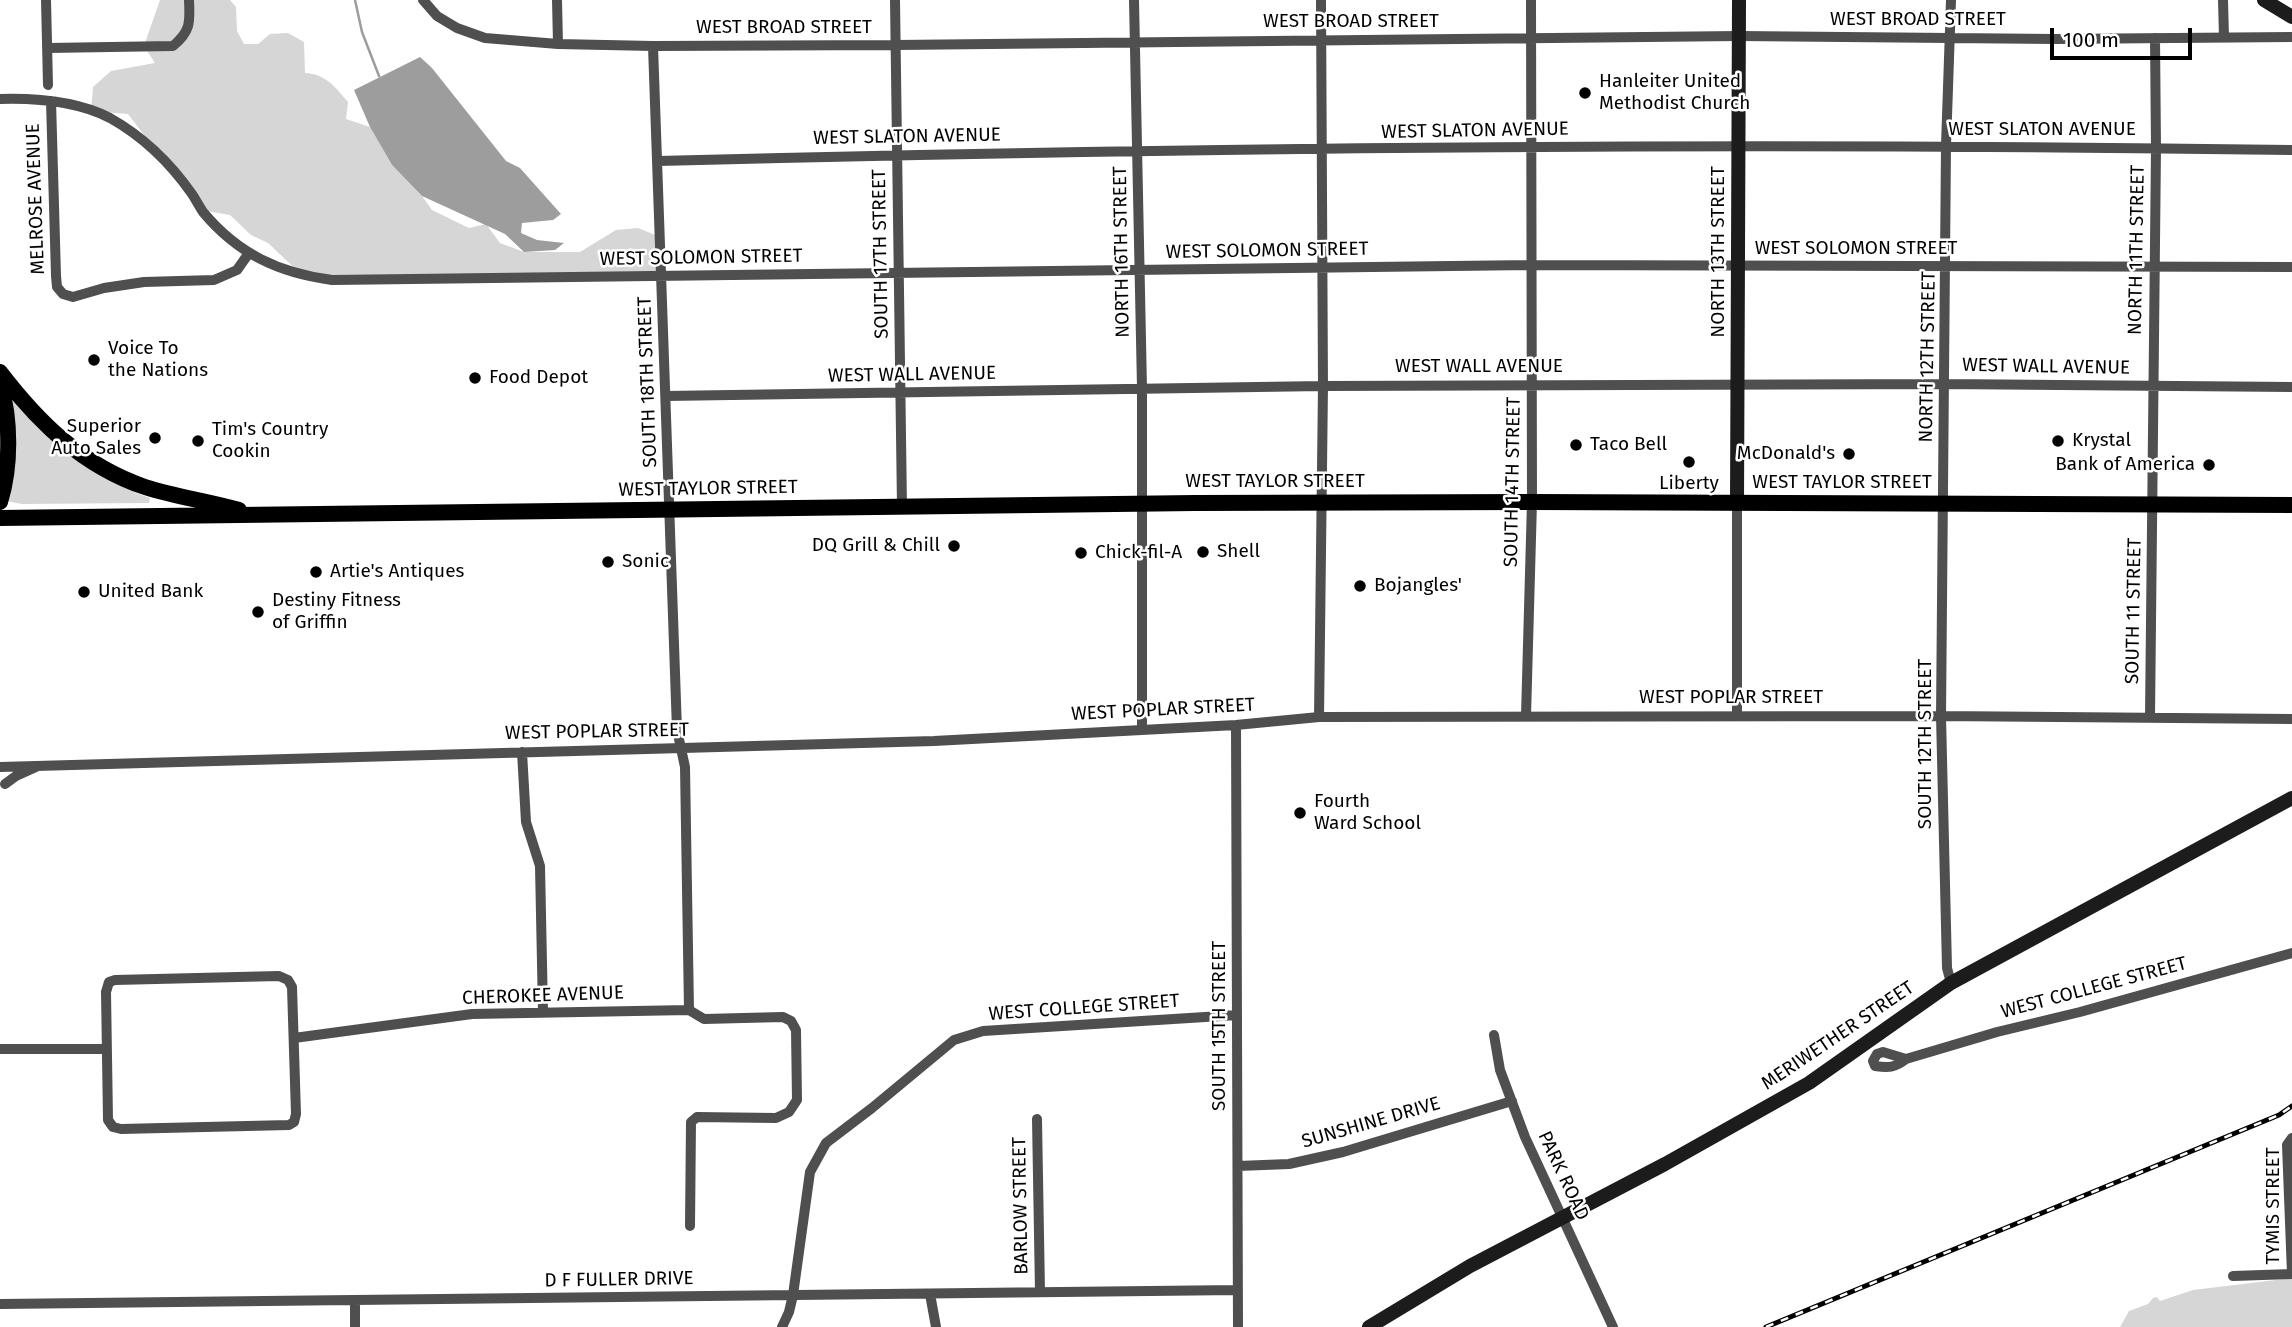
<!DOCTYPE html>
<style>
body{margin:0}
#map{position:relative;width:2292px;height:1327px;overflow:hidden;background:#fff;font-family:"Fira Sans",sans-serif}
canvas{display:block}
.scale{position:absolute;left:2050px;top:28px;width:142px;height:32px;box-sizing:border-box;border:4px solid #000;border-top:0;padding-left:9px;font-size:21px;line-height:24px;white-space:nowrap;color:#000;-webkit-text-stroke:5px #fff;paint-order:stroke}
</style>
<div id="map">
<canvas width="2292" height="1327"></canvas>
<div class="scale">100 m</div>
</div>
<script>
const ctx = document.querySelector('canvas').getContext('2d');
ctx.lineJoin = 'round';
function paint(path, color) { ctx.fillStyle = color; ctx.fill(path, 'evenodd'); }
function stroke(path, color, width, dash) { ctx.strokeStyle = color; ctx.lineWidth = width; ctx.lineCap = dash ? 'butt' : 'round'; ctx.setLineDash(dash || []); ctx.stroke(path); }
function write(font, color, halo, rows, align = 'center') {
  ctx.font = font + ' "Fira Sans",sans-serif'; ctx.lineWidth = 5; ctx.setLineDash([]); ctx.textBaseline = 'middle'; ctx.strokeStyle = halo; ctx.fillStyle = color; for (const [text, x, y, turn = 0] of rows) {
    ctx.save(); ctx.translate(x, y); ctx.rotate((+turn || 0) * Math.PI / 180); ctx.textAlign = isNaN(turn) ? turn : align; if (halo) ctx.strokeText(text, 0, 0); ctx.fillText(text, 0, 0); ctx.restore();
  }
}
paint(new Path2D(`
 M 160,0 L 230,0 L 236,7 L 237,31 L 244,44 L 258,44 L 270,34 L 288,33 L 304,42 L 305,73 C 326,74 335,87 348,102 L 346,119 L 370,127 L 392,165 L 422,196 L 432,210 L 469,228 L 486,224 L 500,243 L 524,252 L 580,252 L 616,230 L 638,228 L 660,237 L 661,276 L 303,276 L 268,243 L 251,235 L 230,215 L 201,210 L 128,114 L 91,111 L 93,87 L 111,71 L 155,63 L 144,46 Z
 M 9,392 L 76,459 L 136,493 L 150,498 L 149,503 L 22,504 L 6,501 Z
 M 2292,1278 L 2292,1327 L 2120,1327 L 2129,1311 L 2148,1304 L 2153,1298 L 2157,1297 L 2160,1301 L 2193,1290 Z`), '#d6d6d6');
paint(new Path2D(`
 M 420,57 L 432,68 L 506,161 L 520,168 L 561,214 L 553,220 L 522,223 L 521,233 L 537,240 L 564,243 L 555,250 L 524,252 L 505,234 L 422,196 L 392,165 L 370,127 L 354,90 Z`), '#9d9d9d');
stroke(new Path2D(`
 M 355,0 L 362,32 L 379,76`), '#9d9d9d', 2.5);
stroke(new Path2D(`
 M 46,0 L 48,85
 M 423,0 L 437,16 L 457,28 L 485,38 L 558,44 L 653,46 L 896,45 L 1739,36 L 2055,39 L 2292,37
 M 557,0 L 558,44
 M 895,0 L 902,507
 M 1134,0 L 1142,388 L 1142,729
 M 2223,0 L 2224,37
 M 653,46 L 677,730 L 685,767 L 689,1010
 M 48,48 L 173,46 C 191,31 190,22 189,0
 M 0,99 C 36,98 77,101 110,118 C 142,136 171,164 192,194 C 196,200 199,206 203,212 C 238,254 279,273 332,280 L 1532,265 L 2292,267
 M 51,101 L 56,276 L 57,287 L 63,294 L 73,297 L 104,288 L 144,282 L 214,280 L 237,270 L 249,253
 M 658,161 C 1202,147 1747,142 2292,150
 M 666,396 L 1323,386 L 1944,384 L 2292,387
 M 1737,504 L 1737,716
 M 1526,716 L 1532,502 L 1531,0
 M 1319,717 L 1323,386 L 1321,0
 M 2150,717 L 2156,148 L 2155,38
 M 1236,725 L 1238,1327
 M 522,752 L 526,822 L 540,866 L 543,1012
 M 0,767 L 934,741 L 1236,725 L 1319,717 L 1941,716 L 2292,719
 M 5,784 L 16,776 L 36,767
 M 279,976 L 288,980 L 292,987 L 296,1114 L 294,1122 L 289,1125 L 121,1129 L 113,1127 L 108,1120 L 106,992 L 109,982 L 115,980 Z
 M 1951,983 L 1947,968 L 1941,716 L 1946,146 L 1951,0
 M 1494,1035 L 1500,1070 L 1525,1137 L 1613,1327
 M 294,1038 L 472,1014 L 689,1010 L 704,1019 L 783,1017 L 791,1021 L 796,1030 L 797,1100 L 789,1112 L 776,1118 L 697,1117 L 691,1122 L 690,1226
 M 0,1049 L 106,1049
 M 1906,1059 L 1883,1052 L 1877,1054 L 1873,1061 L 1875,1066 C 1888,1068 1895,1068 1906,1059 L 1997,1032 L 2080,1012 L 2292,953
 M 1037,1119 L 1040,1292
 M 1238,1166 L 1289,1164 L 1343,1152 L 1512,1101
 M 2292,1274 L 2287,1145 L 2292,1138
 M 2233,1276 L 2292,1274
 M 930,1294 L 936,1327
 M 355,1300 L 355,1327
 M 0,1304 L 1238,1290
 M 782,1327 L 789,1312 L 793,1295 L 810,1172 L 826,1143 L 872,1108 L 954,1040 L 983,1031 L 1237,1015`), '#4f4f4f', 10);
stroke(new Path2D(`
 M 2264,0 L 2292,17
 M 1737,504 L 1739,0
 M 1369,1327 L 1470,1266 L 1665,1164 L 1809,1083 L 1951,983 L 2292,798`), '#1c1c1c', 14);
stroke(new Path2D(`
 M 0,372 C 39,423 83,466 145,487 C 176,497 208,501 239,510
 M 0,384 C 11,419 11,467 0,502
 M 0,518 L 1195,503 L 1532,502 L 2292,505`), '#000', 16);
const rail = new Path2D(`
 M 1766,1327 L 2279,1115 L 2292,1106`);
stroke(rail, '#000', 5);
stroke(rail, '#fff', 2.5, [8]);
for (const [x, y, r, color] of [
 [1585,93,7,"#000"],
 [94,360,7,"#000"],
 [475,378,7,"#000"],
 [155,438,7,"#000"],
 [198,441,7,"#000"],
 [2058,441,7,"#000"],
 [1576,445,7,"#000"],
 [1849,454,7,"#000"],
 [1689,462,7,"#000"],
 [2209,465,7,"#000"],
 [954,546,7,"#000"],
 [1203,552,7,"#000"],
 [1081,553,7,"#000"],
 [608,562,7,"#000"],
 [316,572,7,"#000"],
 [1360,586,7,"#000"],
 [84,592,7,"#000"],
 [258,612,7,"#000"],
 [1300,813,7,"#000"]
]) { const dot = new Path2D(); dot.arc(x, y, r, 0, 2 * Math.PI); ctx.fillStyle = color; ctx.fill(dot); stroke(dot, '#fff', 2.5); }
write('19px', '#000', '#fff', [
 ["WEST BROAD STREET",1918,20],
 ["WEST BROAD STREET",1351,22],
 ["WEST BROAD STREET",784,28],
 ["WEST SLATON AVENUE",2042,130],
 ["WEST SLATON AVENUE",1475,131,-1],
 ["WEST SLATON AVENUE",907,137,-1],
 ["MELROSE AVENUE",36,199,-92],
 ["WEST SOLOMON STREET",1856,249],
 ["NORTH 11TH STREET",2137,250,-89],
 ["WEST SOLOMON STREET",1267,251,-1],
 ["NORTH 16TH STREET",1122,252,-91],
 ["NORTH 13TH STREET",1719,252,-90],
 ["SOUTH 17TH STREET",881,254,-91],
 ["WEST SOLOMON STREET",701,258,-1],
 ["NORTH 12TH STREET",1928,357,-89],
 ["WEST WALL AVENUE",1479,367],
 ["WEST WALL AVENUE",2046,367,1],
 ["WEST WALL AVENUE",912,375,-1],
 ["SOUTH 18TH STREET",648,382,-92],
 ["WEST TAYLOR STREET",1275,482],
 ["SOUTH 14TH STREET",1513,482,-89],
 ["WEST TAYLOR STREET",1842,483],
 ["WEST TAYLOR STREET",708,489,-1],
 ["SOUTH 11 STREET",2134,611,-89],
 ["WEST POPLAR STREET",1731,698],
 ["WEST POPLAR STREET",1163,710,-3],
 ["WEST POPLAR STREET",597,732,-1],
 ["SOUTH 12TH STREET",1926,744,-90],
 ["WEST COLLEGE STREET",2094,988,-15],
 ["CHEROKEE AVENUE",543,996,-2],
 ["WEST COLLEGE STREET",1084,1008,-4],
 ["SOUTH 15TH STREET",1220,1026,-90],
 ["MERIWETHER STREET",1838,1036,-34],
 ["SUNSHINE DRIVE",1371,1123,-16],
 ["PARK ROAD",1563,1176,65],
 ["BARLOW STREET",1021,1206,-91],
 ["TYMIS STREET",2274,1206,-90],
 ["D F FULLER DRIVE",619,1280,-1]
]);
write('19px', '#000', '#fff', [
 ["Hanleiter United",1599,82],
 ["Methodist Church",1599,104],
 ["Voice To",108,349],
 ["the Nations",108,371],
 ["Food Depot",489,378],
 ["Superior",141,427,"right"],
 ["Auto Sales",141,449,"right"],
 ["Tim's Country",212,430],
 ["Cookin",212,452],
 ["Krystal",2072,441],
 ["Taco Bell",1590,445],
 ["McDonald's",1835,454,"right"],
 ["Bank of America",2195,465,"right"],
 ["Liberty",1689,484,"center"],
 ["DQ Grill & Chill",940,546,"right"],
 ["Shell",1217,552],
 ["Chick-fil-A",1095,553],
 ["Sonic",622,562],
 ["Artie's Antiques",330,572],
 ["Bojangles'",1374,586],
 ["United Bank",98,592],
 ["Destiny Fitness",272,601],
 ["of Griffin",272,623],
 ["Fourth",1314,802],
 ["Ward School",1314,824]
], 'left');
</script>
